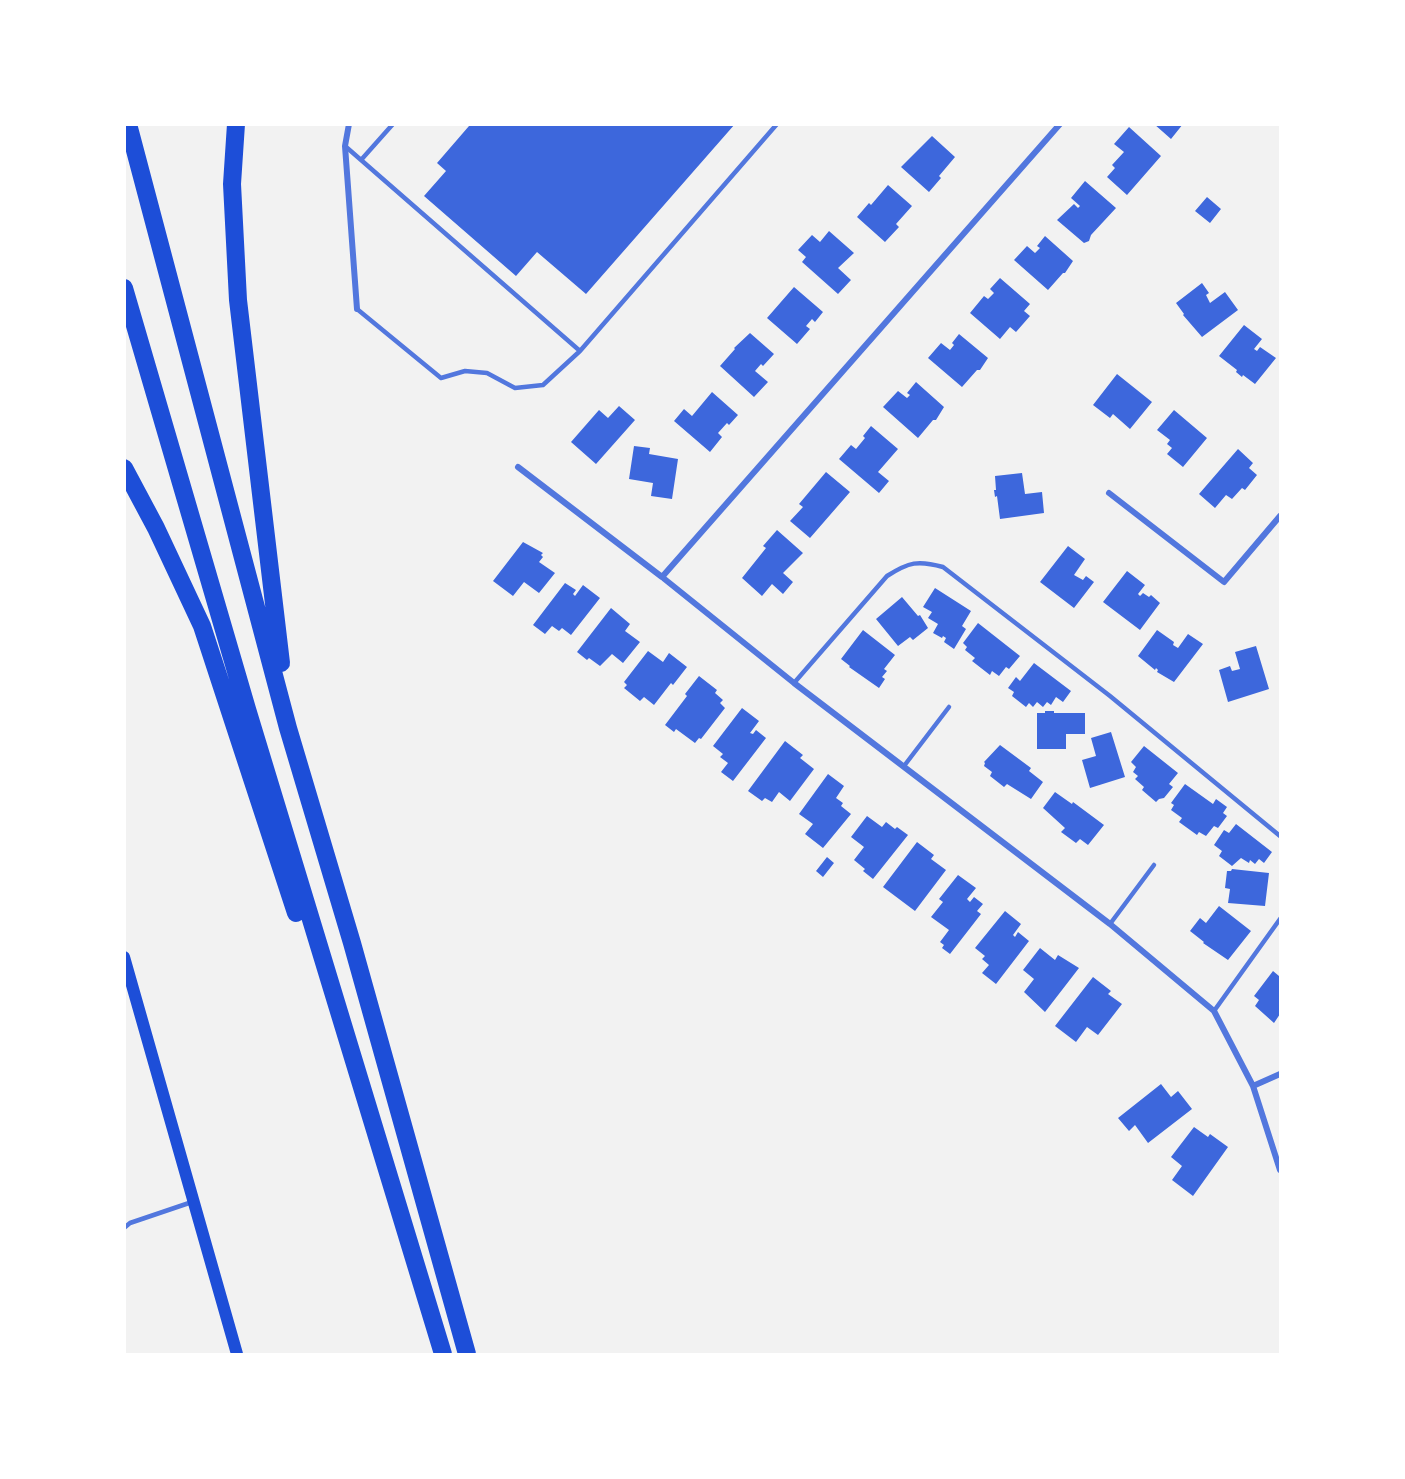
<!DOCTYPE html>
<style>
body{margin:0}
#map{position:relative;width:1405px;height:1479px;overflow:hidden;background:#f2f2f2;font-family:Rubik,sans-serif}
canvas{display:block}
.frame{position:absolute;inset:0;border:126px solid #fff;pointer-events:none}
</style>
<div id="map">
<canvas width="1405" height="1479"></canvas>
<div class="frame"></div>
</div>
<script>
const ctx = document.querySelector('canvas').getContext('2d');
ctx.lineJoin = 'round';
function paint(path, color) { ctx.fillStyle = color; ctx.fill(path, 'evenodd'); }
function stroke(path, color, width, dash) { ctx.strokeStyle = color; ctx.lineWidth = width; ctx.lineCap = dash ? 'butt' : 'round'; ctx.setLineDash(dash || []); ctx.stroke(path); }
paint(new Path2D(`
 M 467,124 L 735,124 L 586,294 L 537,252 L 516,276 L 424,196 L 446,171 L 437,163 L 469,126 Z
 M 1154,124 L 1183,124 L 1171,139 Z
 M 1129,127 L 1161,156 L 1127,195 L 1107,177 L 1115,168 L 1112,165 L 1124,152 L 1114,144 Z
 M 932,136 L 955,157 L 939,176 L 941,178 L 929,192 L 901,167 Z
 M 1085,181 L 1116,208 L 1091,235 L 1089,241 L 1084,243 L 1057,220 L 1074,204 L 1078,208 L 1080,206 L 1071,198 Z
 M 888,185 L 912,206 L 896,224 L 899,227 L 885,242 L 857,217 L 869,203 L 871,205 Z
 M 1207,197 L 1221,209 L 1210,223 L 1195,211 Z
 M 829,231 L 854,253 L 838,268 L 851,280 L 838,294 L 802,262 L 806,257 L 798,250 L 812,235 L 820,242 Z
 M 1045,236 L 1073,261 L 1065,273 L 1063,273 L 1048,290 L 1014,260 L 1027,246 L 1035,253 L 1040,248 L 1037,246 Z
 M 1000,278 L 1030,304 L 1024,311 L 1030,316 L 1016,332 L 1010,327 L 1000,339 L 970,313 L 984,296 L 988,299 L 994,293 L 990,289 Z
 M 1202,283 L 1209,293 L 1206,295 L 1210,303 L 1225,292 L 1238,310 L 1202,337 L 1183,315 L 1184,314 L 1176,303 Z
 M 794,287 L 823,312 L 815,322 L 812,319 L 806,326 L 810,329 L 797,344 L 767,318 Z
 M 1244,325 L 1262,339 L 1254,349 L 1257,351 L 1260,347 L 1276,358 L 1255,384 L 1243,375 L 1242,377 L 1236,372 L 1237,370 L 1219,356 Z
 M 750,333 L 774,354 L 763,366 L 761,364 L 755,371 L 768,382 L 754,397 L 720,366 L 735,349 L 734,348 Z
 M 959,334 L 988,358 L 980,370 L 977,370 L 962,387 L 928,358 L 941,343 L 950,350 L 954,345 L 952,343 Z
 M 1117,374 L 1152,402 L 1130,429 L 1113,414 L 1110,418 L 1093,405 Z
 M 916,382 L 944,407 L 936,420 L 933,420 L 918,438 L 883,407 L 898,391 L 907,398 L 910,395 L 907,393 Z
 M 712,392 L 738,415 L 729,425 L 727,423 L 718,433 L 722,437 L 710,452 L 674,421 L 684,409 L 692,416 Z
 M 619,406 L 635,420 L 596,464 L 571,442 L 599,410 L 608,418 Z
 M 1174,410 L 1207,438 L 1183,467 L 1167,454 L 1172,448 L 1167,444 L 1170,440 L 1157,430 Z
 M 871,426 L 898,449 L 878,472 L 889,481 L 879,493 L 839,459 L 851,445 L 856,449 L 865,438 L 863,436 Z
 M 634,446 L 650,448 L 649,454 L 678,459 L 672,499 L 651,496 L 653,483 L 629,479 Z
 M 1238,449 L 1253,463 L 1249,468 L 1257,475 L 1245,490 L 1242,488 L 1232,499 L 1226,495 L 1215,508 L 1199,494 Z
 M 826,472 L 850,492 L 810,538 L 790,521 L 803,507 L 799,504 Z
 M 1022,473 L 1025,494 L 1042,492 L 1044,513 L 1000,519 L 997,496 L 995,497 L 994,490 L 996,490 L 995,476 Z
 M 777,530 L 803,553 L 783,573 L 793,582 L 783,594 L 772,584 L 762,596 L 742,578 L 766,548 L 763,546 Z
 M 523,542 L 543,553 L 541,555 L 543,557 L 539,562 L 555,573 L 539,593 L 524,582 L 513,596 L 493,581 Z
 M 1068,546 L 1085,559 L 1074,575 L 1083,580 L 1086,576 L 1094,582 L 1074,608 L 1040,582 Z
 M 1127,571 L 1145,585 L 1138,594 L 1140,596 L 1143,593 L 1149,597 L 1151,595 L 1160,603 L 1140,630 L 1103,602 Z
 M 565,583 L 576,590 L 573,594 L 575,596 L 583,585 L 600,598 L 571,635 L 562,628 L 559,631 L 552,626 L 545,634 L 533,625 Z
 M 935,588 L 971,611 L 962,626 L 966,629 L 954,649 L 944,642 L 946,638 L 943,636 L 942,638 L 933,633 L 938,624 L 928,618 L 932,612 L 923,607 Z
 M 902,597 L 918,616 L 920,615 L 928,628 L 913,640 L 910,637 L 898,646 L 876,619 Z
 M 611,608 L 630,624 L 625,631 L 640,642 L 623,663 L 612,654 L 600,666 L 589,658 L 587,660 L 577,652 Z
 M 978,623 L 1020,656 L 1009,669 L 1006,667 L 999,676 L 992,671 L 990,675 L 972,661 L 975,658 L 965,650 L 967,647 L 963,643 Z
 M 863,630 L 895,655 L 884,669 L 887,671 L 882,677 L 885,679 L 879,688 L 849,667 L 850,666 L 841,659 Z
 M 1157,630 L 1174,642 L 1173,645 L 1178,648 L 1188,634 L 1203,644 L 1174,682 L 1157,672 L 1158,670 L 1156,668 L 1155,670 L 1138,656 Z
 M 1256,646 L 1269,689 L 1228,702 L 1219,670 L 1230,666 L 1232,671 L 1240,669 L 1235,652 Z
 M 648,651 L 663,662 L 669,653 L 687,667 L 673,685 L 671,683 L 654,705 L 644,697 L 640,701 L 624,688 L 627,685 L 624,682 Z
 M 1034,663 L 1071,691 L 1063,702 L 1056,697 L 1051,705 L 1047,702 L 1043,707 L 1037,702 L 1033,707 L 1029,703 L 1026,707 L 1012,696 L 1014,692 L 1008,688 L 1016,677 L 1020,681 Z
 M 699,676 L 717,690 L 715,693 L 723,700 L 720,703 L 725,708 L 701,739 L 699,738 L 695,743 L 676,729 L 674,732 L 665,725 L 687,696 L 685,694 Z
 M 742,708 L 759,721 L 750,733 L 753,734 L 756,730 L 766,738 L 733,781 L 721,772 L 728,763 L 720,757 L 723,754 L 713,746 Z
 M 1045,711 L 1054,711 L 1054,713 L 1085,713 L 1085,734 L 1066,734 L 1066,749 L 1037,749 L 1037,713 L 1045,713 Z
 M 1111,732 L 1125,777 L 1090,788 L 1082,760 L 1096,756 L 1091,738 Z
 M 785,741 L 803,755 L 800,758 L 814,769 L 790,801 L 779,792 L 772,802 L 765,798 L 762,801 L 748,791 Z
 M 1000,745 L 1031,768 L 1029,771 L 1043,782 L 1031,799 L 1007,784 L 1004,787 L 990,776 L 992,772 L 984,766 L 985,763 L 984,762 Z
 M 1144,746 L 1178,773 L 1169,784 L 1173,787 L 1164,798 L 1159,799 L 1156,802 L 1142,790 L 1144,787 L 1135,779 L 1138,776 L 1133,772 L 1136,767 L 1131,762 Z
 M 828,774 L 844,786 L 836,798 L 843,803 L 841,806 L 851,814 L 823,848 L 805,834 L 813,824 L 799,814 Z
 M 1185,784 L 1213,804 L 1216,799 L 1227,807 L 1223,813 L 1227,816 L 1218,828 L 1214,826 L 1206,836 L 1199,832 L 1197,835 L 1179,822 L 1182,818 L 1171,810 L 1174,805 L 1171,803 Z
 M 1055,792 L 1072,804 L 1073,802 L 1104,825 L 1088,845 L 1080,839 L 1076,843 L 1061,832 L 1065,828 L 1043,808 Z
 M 867,816 L 882,827 L 886,822 L 895,829 L 897,827 L 908,835 L 873,879 L 863,871 L 865,869 L 854,860 L 864,847 L 851,837 Z
 M 1236,824 L 1272,852 L 1264,863 L 1259,859 L 1255,864 L 1250,860 L 1249,863 L 1241,858 L 1232,866 L 1219,856 L 1222,851 L 1214,845 L 1224,830 L 1229,833 Z
 M 917,842 L 934,855 L 931,859 L 946,870 L 915,911 L 883,887 Z
 M 827,857 L 834,863 L 823,877 L 816,871 Z
 M 1232,869 L 1269,873 L 1265,906 L 1228,903 L 1230,889 L 1225,888 L 1227,871 L 1231,871 Z
 M 958,875 L 976,888 L 967,899 L 970,902 L 974,897 L 983,904 L 977,911 L 981,914 L 950,954 L 942,948 L 944,945 L 940,942 L 949,930 L 931,917 L 943,902 L 939,899 Z
 M 1219,906 L 1251,931 L 1228,960 L 1203,943 L 1204,942 L 1190,931 L 1200,918 L 1206,923 Z
 M 1005,911 L 1021,924 L 1013,935 L 1015,937 L 1018,932 L 1029,941 L 996,984 L 982,973 L 989,965 L 982,959 L 985,956 L 975,948 Z
 M 1040,948 L 1055,960 L 1058,955 L 1079,968 L 1045,1012 L 1024,992 L 1034,979 L 1023,970 Z
 M 1273,971 L 1279,976 L 1280,973 L 1280,1014 L 1274,1023 L 1255,1006 L 1259,1000 L 1254,996 Z
 M 1093,977 L 1111,991 L 1108,994 L 1122,1004 L 1098,1035 L 1087,1027 L 1076,1042 L 1055,1026 Z
 M 1161,1084 L 1171,1097 L 1178,1091 L 1192,1109 L 1148,1143 L 1135,1125 L 1129,1131 L 1118,1118 Z
 M 1194,1127 L 1208,1137 L 1210,1134 L 1228,1147 L 1193,1196 L 1172,1180 L 1182,1166 L 1171,1157 Z`), '#3d67dc');
stroke(new Path2D(`
 M 345,146 L 580,351 L 777,124
 M 361,160 L 393,124
 M 357,309 L 441,378 L 465,371 L 487,373 L 515,388 L 543,385 L 580,351
 M 794,683 L 887,576 C 909,562 918,560 943,567 L 1110,696 L 1280,836
 M 904,766 L 949,707
 M 1110,924 L 1154,865
 M 1214,1011 L 1280,919
 M 124,1228 L 130,1223 L 192,1202`), '#5277de', 4.5);
stroke(new Path2D(`
 M 349,124 L 345,146 L 357,309
 M 518,467 L 662,577 L 794,683 L 1110,924 L 1214,1011 L 1253,1086 L 1280,1170
 M 1109,493 L 1224,582 L 1280,516
 M 662,577 L 1060,124
 M 1253,1086 L 1280,1074`), '#5277de', 6);
stroke(new Path2D(`
 M 124,957 L 237,1354`), '#1d4ed8', 12);
stroke(new Path2D(`
 M 128,124 L 288,728 L 352,943 L 467,1354
 M 236,124 L 232,184 L 238,300 L 281,663
 M 124,288 L 247,709 L 443,1354
 M 124,468 L 156,528 L 202,626 L 296,913`), '#1d4ed8', 18);
</script>
